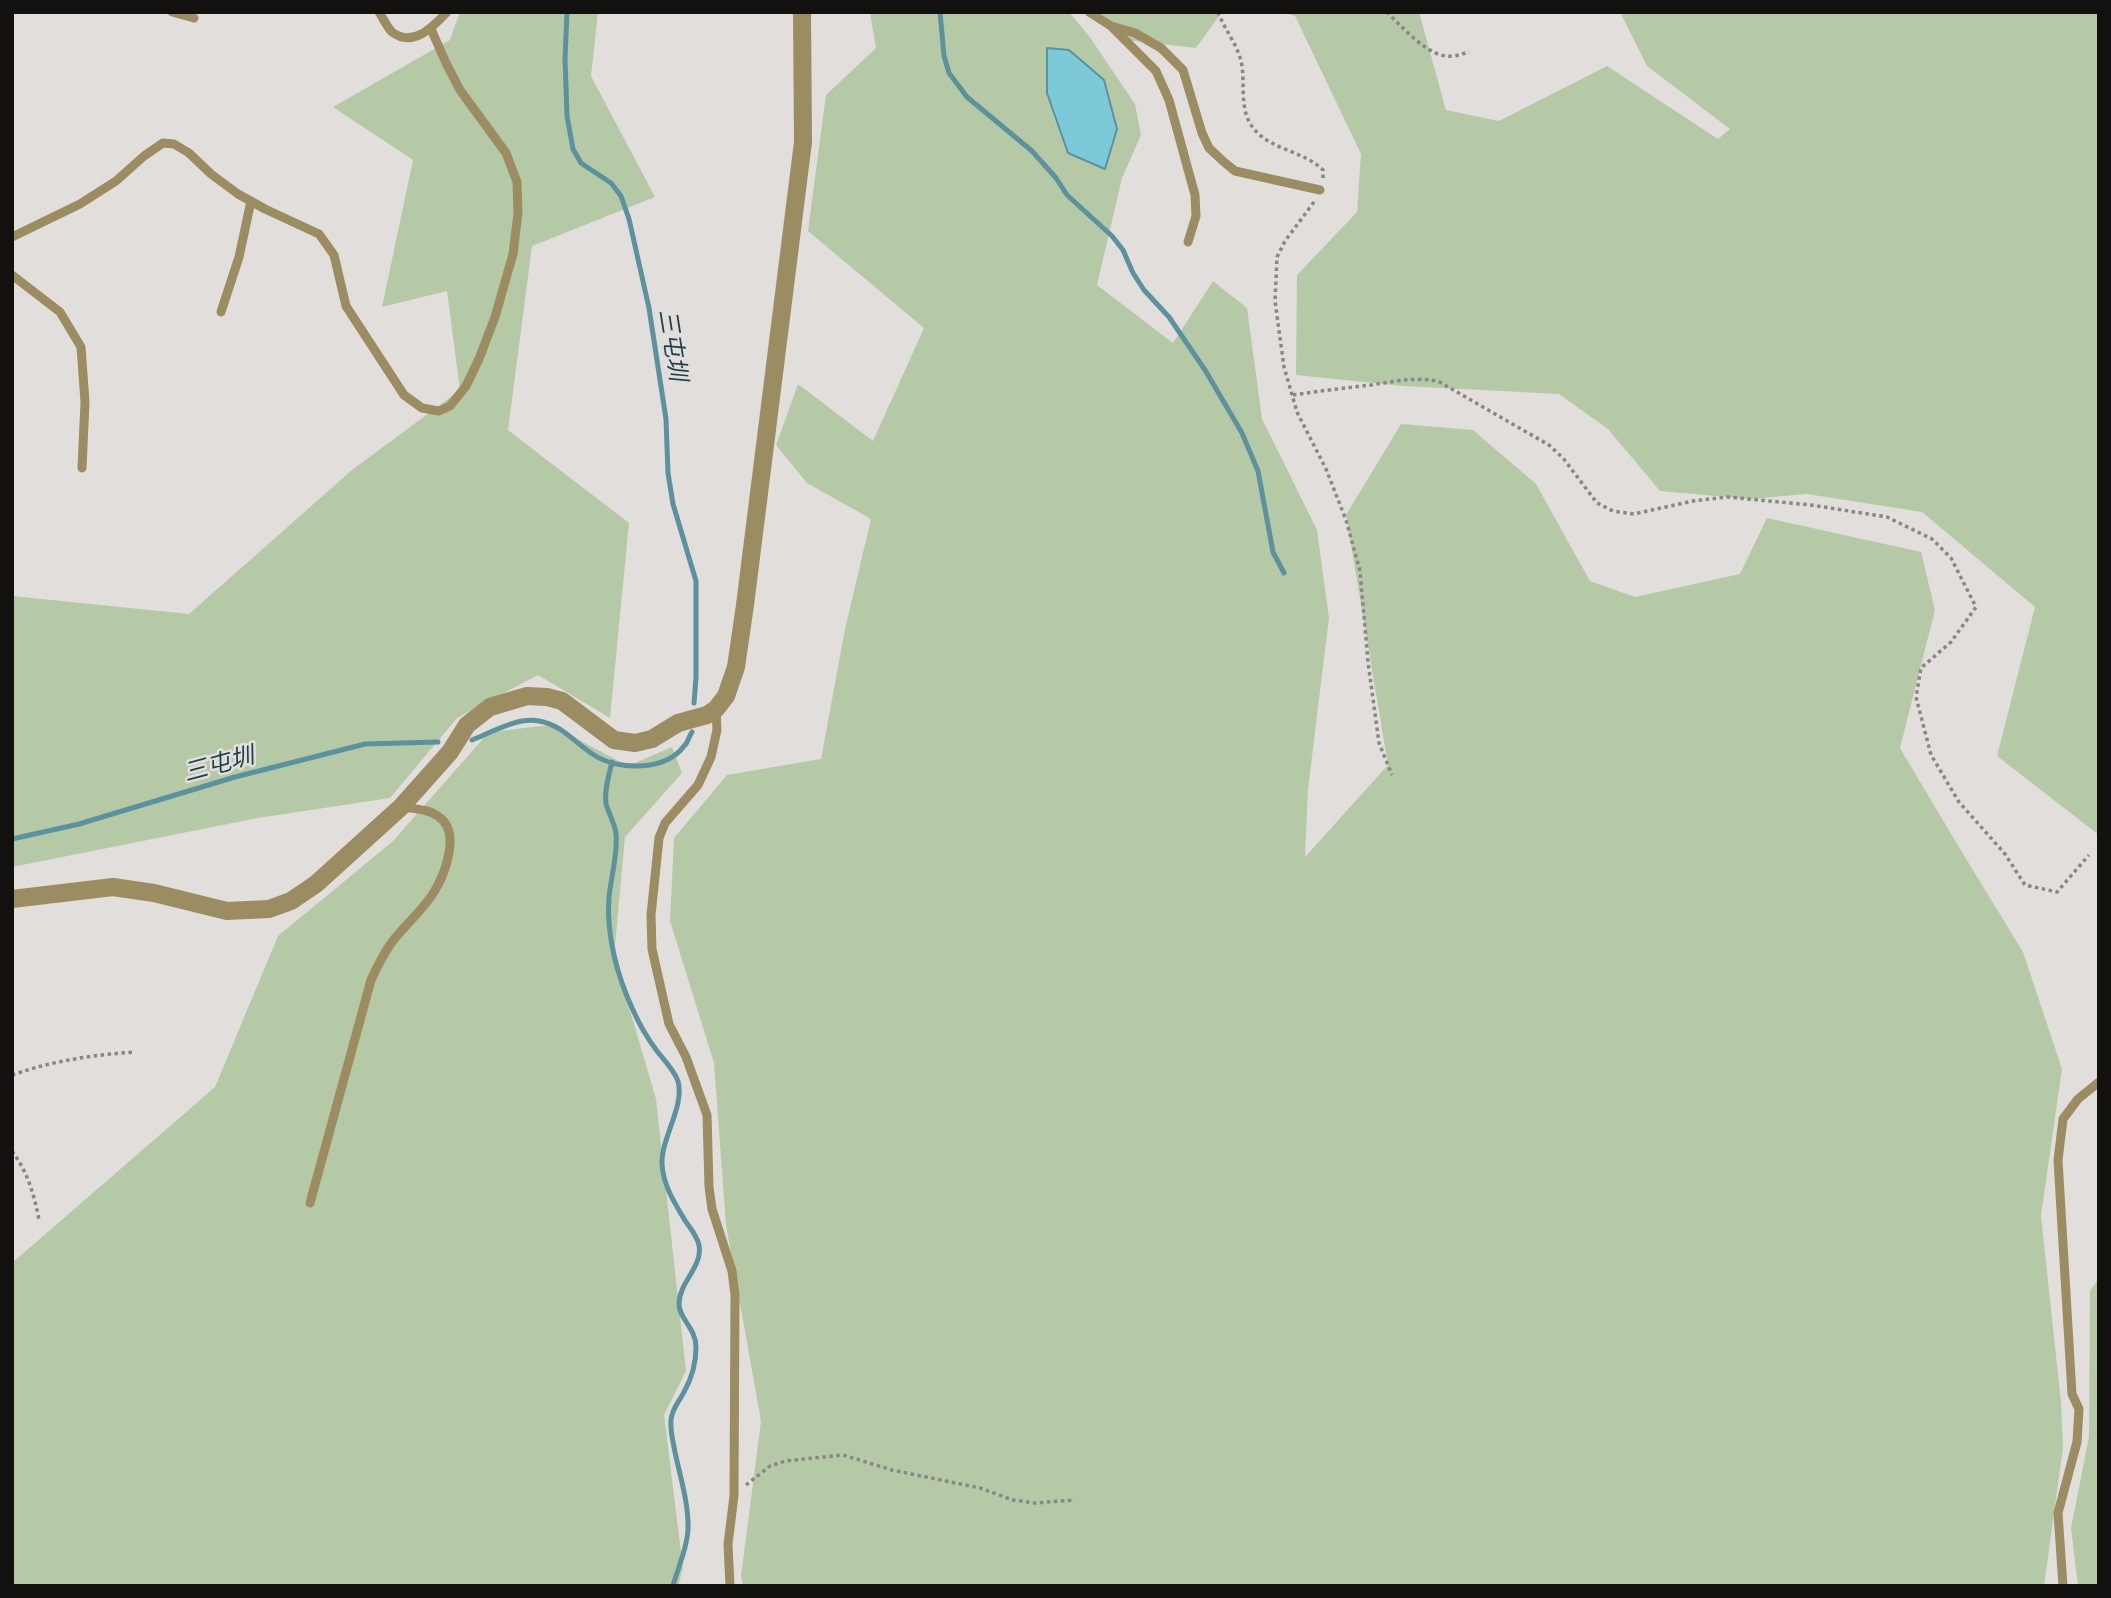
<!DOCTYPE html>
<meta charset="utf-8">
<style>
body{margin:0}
#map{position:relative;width:2111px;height:1598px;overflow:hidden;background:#e2dedc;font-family:"Zilla Slab",serif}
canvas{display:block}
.frame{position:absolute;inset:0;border:14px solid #121110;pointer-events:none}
</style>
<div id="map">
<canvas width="2111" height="1598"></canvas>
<div class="frame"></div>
</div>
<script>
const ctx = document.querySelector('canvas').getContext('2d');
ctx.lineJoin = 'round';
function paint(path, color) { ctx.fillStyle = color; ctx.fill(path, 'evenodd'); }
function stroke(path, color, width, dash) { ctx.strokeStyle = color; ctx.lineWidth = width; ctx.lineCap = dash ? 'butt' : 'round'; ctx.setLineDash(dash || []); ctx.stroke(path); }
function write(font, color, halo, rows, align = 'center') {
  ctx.font = font + ' "Zilla Slab","Noto Sans TC",serif'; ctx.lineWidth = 5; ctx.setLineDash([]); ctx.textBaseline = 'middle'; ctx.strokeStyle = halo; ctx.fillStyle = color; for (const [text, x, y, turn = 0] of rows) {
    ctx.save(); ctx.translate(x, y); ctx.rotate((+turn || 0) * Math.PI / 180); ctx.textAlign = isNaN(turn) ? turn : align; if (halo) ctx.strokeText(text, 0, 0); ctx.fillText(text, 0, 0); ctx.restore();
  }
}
paint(new Path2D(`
 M 460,12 L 598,12 L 591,76 L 655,197 L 532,246 L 508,430 L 629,523 L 610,718 L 538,675 L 457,718 L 390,798 L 258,818 L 12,867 L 12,596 L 189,614 L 352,470 L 460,390 L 447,291 L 382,307 L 413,160 L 333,107 L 450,40 Z
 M 870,12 L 1069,12 L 1089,36 L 1135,104 L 1141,135 L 1122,178 L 1097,285 L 1173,343 L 1213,281 L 1247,308 L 1262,419 L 1317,530 L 1329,618 L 1308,789 L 1305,857 L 1388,765 L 1346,515 L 1401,424 L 1473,430 L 1536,484 L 1590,581 L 1635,597 L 1740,574 L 1767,518 L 1921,552 L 1935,610 L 1900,748 L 1957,844 L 2023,952 L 2062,1069 L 2041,1216 L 2061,1402 L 2063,1448 L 2044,1586 L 743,1586 L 741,1576 L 761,1421 L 726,1225 L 714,1063 L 670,921 L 674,838 L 727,775 L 821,759 L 845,629 L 871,519 L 807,483 L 776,445 L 798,384 L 873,441 L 924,328 L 808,231 L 826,95 L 876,48 Z
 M 1089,12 L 1222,12 L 1196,48 L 1126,40 Z
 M 1282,12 L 1419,12 L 1446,110 L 1499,121 L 1607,66 L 1718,139 L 1730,129 L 1647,66 L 1620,12 L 2099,12 L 2099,835 L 1997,756 L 2035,607 L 1922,512 L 1807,494 L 1750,499 L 1660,491 L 1608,429 L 1559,394 L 1403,386 L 1296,375 L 1297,275 L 1357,212 L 1361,154 L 1295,16 Z
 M 551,725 L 628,766 L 672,747 L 682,773 L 625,837 L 614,956 L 656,1099 L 686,1371 L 664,1415 L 683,1568 L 678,1586 L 12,1586 L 12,1263 L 215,1087 L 278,936 L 393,841 L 489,732 Z
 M 2099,1278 L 2099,1586 L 2078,1586 L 2071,1528 L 2089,1437 L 2090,1291 Z`), '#b6c9a7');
const water = new Path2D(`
 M 1047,48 L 1069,50 L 1104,80 L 1117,129 L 1105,169 L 1068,153 L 1047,93 Z`);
paint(water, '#7cc9d9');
stroke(water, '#5c929d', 2);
stroke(new Path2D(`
 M 567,12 L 565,59 L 567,116 L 573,149 L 581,163 L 611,183 L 621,196 L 629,219 L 649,308 L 666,419 L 668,473 L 673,504 L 696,581 L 696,677 L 694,703
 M 940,12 L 944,56 L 949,73 L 967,97 L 1032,151 L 1056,178 L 1067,195 L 1112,236 L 1123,250 L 1133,273 L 1144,290 L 1169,317 L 1205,370 L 1242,433 L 1258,471 L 1273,552 L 1284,573
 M 472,740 C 492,732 517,717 539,721 C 562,725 575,743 594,755 C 618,771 666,771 684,746 C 688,743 689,736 692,732
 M 612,762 C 609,775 604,790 606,804 C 609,814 615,824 616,834 C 618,854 611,877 609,897 C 606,934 617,976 633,1010 C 639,1024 648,1039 657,1051 C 664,1060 674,1070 678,1081 C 685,1106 661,1138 662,1164 C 663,1185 675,1204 686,1222 C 691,1229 697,1236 699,1245 C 703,1267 679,1282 679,1304 C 679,1319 696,1328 696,1347 C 696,1363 692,1378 684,1392 C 679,1402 672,1408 671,1420 C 670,1431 673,1441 675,1452 C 680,1476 689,1504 688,1530 C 687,1549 678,1567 673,1586
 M 12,839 L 79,824 L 235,777 L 365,744 L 438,742`), '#5c929d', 5);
stroke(new Path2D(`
 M 1218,12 C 1225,31 1239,46 1242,66 C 1245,87 1239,111 1254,129 C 1271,150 1304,151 1323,170 L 1323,179
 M 1387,12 C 1401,26 1426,54 1446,56 C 1454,57 1462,54 1469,52
 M 1314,202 L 1285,241 L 1277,257 L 1275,301 L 1284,367 L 1297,412 L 1326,469 L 1346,520 L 1360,571 L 1368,662 L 1379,743 L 1392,775
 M 1293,395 C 1319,391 1345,388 1371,385 C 1397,381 1412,377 1438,381 L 1549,445 L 1563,458 L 1597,503 L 1613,511 L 1634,514 L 1693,501 L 1727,497 L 1811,505 L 1887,517 L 1932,539 L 1951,558 L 1976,607 L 1951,642 L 1921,668 L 1916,697 L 1931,755 L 1959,802 L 2005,854 L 2025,885 L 2057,892 L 2089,855
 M 12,1075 C 52,1061 92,1055 134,1052
 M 12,1151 C 28,1173 34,1194 39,1220
 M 746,1485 L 770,1466 L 785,1461 L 843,1455 L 892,1470 L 980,1488 L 1013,1500 L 1035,1503 L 1075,1500`), '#898685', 3.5, [3.5, 3.5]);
stroke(new Path2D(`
 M 172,12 L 194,18
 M 379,12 C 383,18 387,27 392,32 C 413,48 433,27 447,12
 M 1089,12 L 1111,26 L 1156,71 L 1169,100 L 1195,195 L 1196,216 L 1188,242
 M 1111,26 L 1135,33 L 1161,48 L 1183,70 L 1202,133 L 1209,148 L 1224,162 L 1235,171 L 1320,190
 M 12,237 L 80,204 L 116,181 L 144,156 L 163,143 L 174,144 L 189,153 L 211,174 L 238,194 L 265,209 L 319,234 L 334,255 L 346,306 L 404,395 L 422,408 L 439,411 L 450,406 L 466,386 L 479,359 L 495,317 L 513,254 L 518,213 L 517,182 L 506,153 L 460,90 L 446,63 L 431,29
 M 12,275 L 60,312 L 81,347 L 85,402 L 82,468
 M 221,312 L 239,257 L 251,201
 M 716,709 L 717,730 L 711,757 L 698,785 L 665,823 L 659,838 L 651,915 L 652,949 L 669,1024 L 686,1057 L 707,1115 L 709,1187 L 712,1209 L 732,1271 L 735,1295 L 734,1496 L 728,1544 L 730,1586
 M 310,1203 L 371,980 C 377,967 383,954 392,942 C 405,925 423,910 434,892 C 445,874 461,832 439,817 C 429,809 414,809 402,807
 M 2063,1586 L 2058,1513 L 2077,1442 L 2079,1409 L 2072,1394 L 2058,1160 L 2063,1119 L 2078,1099 L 2099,1082`), '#9b8c61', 9);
stroke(new Path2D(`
 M 12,899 L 113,887 L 154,893 L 227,911 L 269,909 L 291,901 L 316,884 L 401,807 L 450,752 L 467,725 L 490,707 L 527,696 L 547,697 L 562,701 L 614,740 L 635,743 L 652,739 L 678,723 L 707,715 L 716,709 L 726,696 L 736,667 L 745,605 L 803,142 L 802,12`), '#9b8c61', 18);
write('italic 24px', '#1e4249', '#e2dedc', [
 ["三屯圳",672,345,81],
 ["三屯圳",219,765,-15]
]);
</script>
